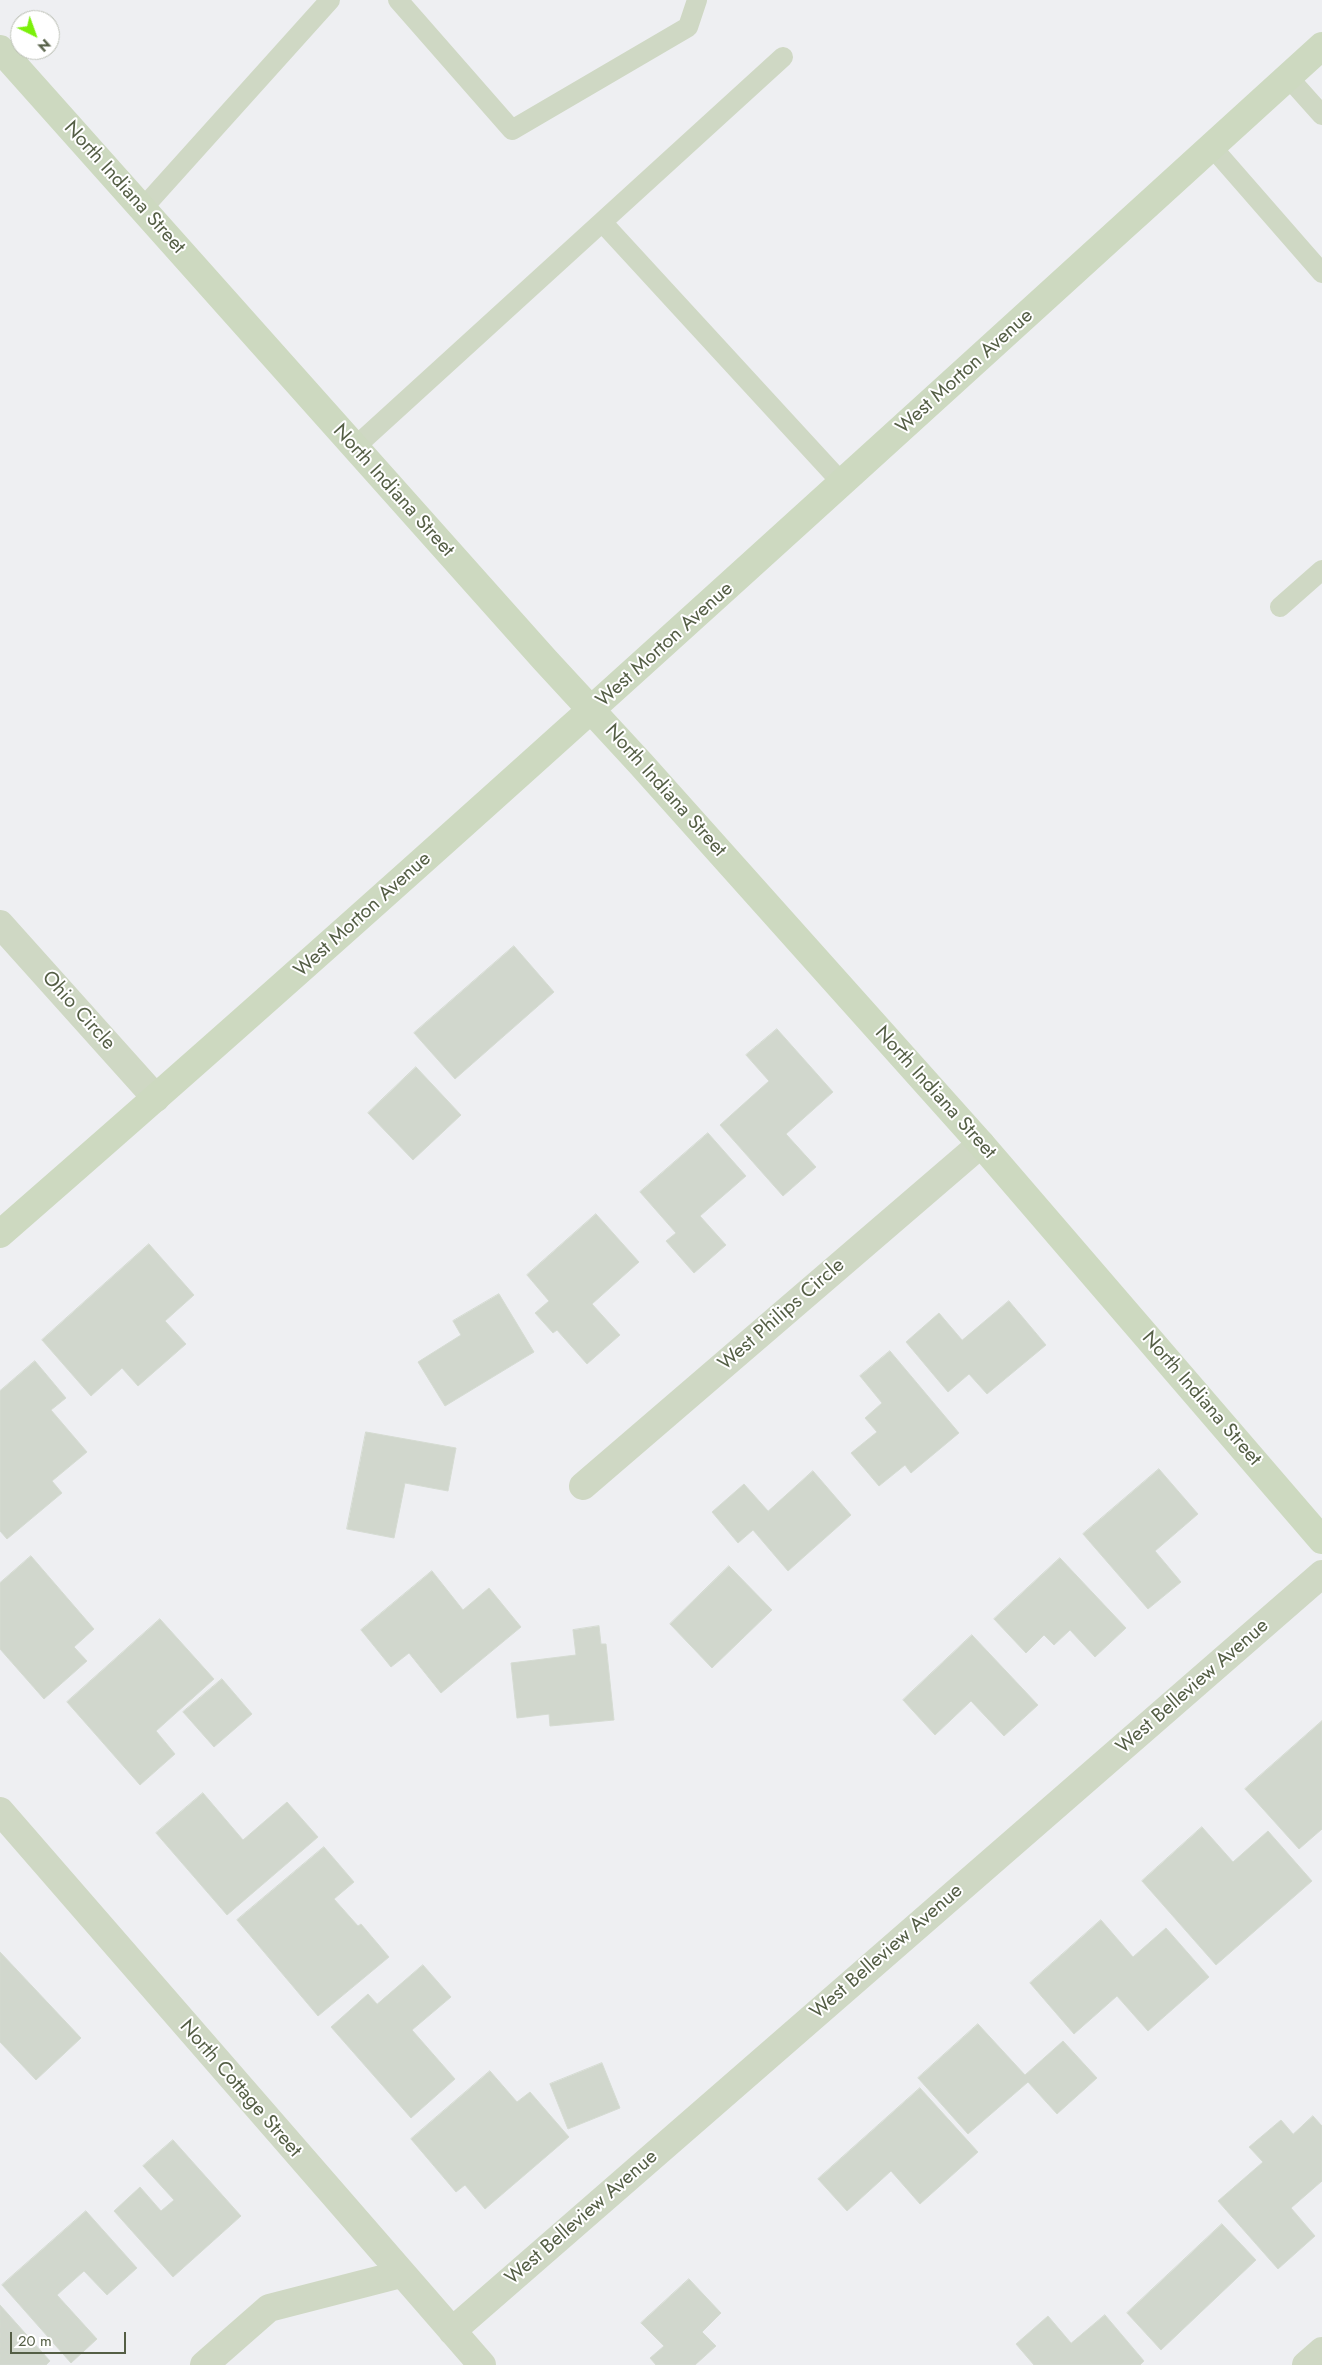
<!DOCTYPE html>
<style>
body{margin:0}
#map{position:relative;width:1322px;height:2365px;overflow:hidden;background:#eeeff2;font-family:Jost,sans-serif}
canvas{display:block}
.north{position:absolute;left:10px;top:10px;width:50px;height:50px;box-sizing:border-box;background:#fff;border:1px solid #bbbfb5;border-radius:50%;rotate:138deg;font-size:14px;font-weight:700;line-height:20px;text-align:center;color:#545e45}
.north::after{content:'';display:block;margin:auto;width:18px;height:22px;background:#7bf00a;clip-path:polygon(50% 0,100% 100%,50% 72%,0 100%)}
.scale{position:absolute;left:10px;top:2332px;width:116px;height:22px;box-sizing:border-box;border:2px solid #545e45;border-top:0;padding-left:6px;font-size:15px;line-height:18px;white-space:nowrap;color:#545e45;-webkit-text-stroke:4px #fff;paint-order:stroke}
</style>
<div id="map">
<canvas width="1322" height="2365"></canvas>
<div class="north">N</div>
<div class="scale">20 m</div>
</div>
<script>
const ctx = document.querySelector('canvas').getContext('2d');
ctx.lineJoin = 'round';
function paint(path, color) { ctx.fillStyle = color; ctx.fill(path, 'evenodd'); }
function stroke(path, color, width, dash) { ctx.strokeStyle = color; ctx.lineWidth = width; ctx.lineCap = dash ? 'butt' : 'round'; ctx.setLineDash(dash || []); ctx.stroke(path); }
function write(font, color, halo, rows, align = 'center') {
  ctx.font = font + ' Jost,sans-serif'; ctx.lineWidth = 4; ctx.setLineDash([]); ctx.textBaseline = 'middle'; ctx.strokeStyle = halo; ctx.fillStyle = color; for (const [text, x, y, turn = 0] of rows) {
    ctx.save(); ctx.translate(x, y); ctx.rotate((+turn || 0) * Math.PI / 180); ctx.textAlign = isNaN(turn) ? turn : align; if (halo) ctx.strokeText(text, 0, 0); ctx.fillText(text, 0, 0); ctx.restore();
  }
}
const building = new Path2D(`
 M 514,946 L 554,992 L 455,1079 L 414,1033 Z
 M 777,1029 L 833,1092 L 786,1134 L 816,1167 L 783,1196 L 720,1125 L 769,1081 L 746,1055 Z
 M 416,1067 L 461,1115 L 413,1160 L 368,1113 Z
 M 708,1133 L 746,1176 L 700,1216 L 726,1245 L 694,1273 L 666,1241 L 676,1233 L 640,1192 Z
 M 596,1214 L 639,1262 L 592,1304 L 620,1335 L 587,1364 L 557,1330 L 553,1333 L 535,1313 L 549,1301 L 527,1275 Z
 M 149,1244 L 194,1295 L 165,1321 L 186,1344 L 138,1386 L 122,1368 L 91,1396 L 42,1340 Z
 M 499,1294 L 534,1352 L 445,1406 L 418,1362 L 461,1335 L 453,1321 Z
 M 1009,1301 L 1046,1345 L 987,1394 L 969,1374 L 948,1392 L 906,1342 L 939,1313 L 962,1340 Z
 M 890,1351 L 959,1433 L 911,1473 L 905,1465 L 879,1486 L 851,1453 L 877,1432 L 865,1418 L 882,1403 L 860,1376 Z
 M 35,1361 L 66,1398 L 51,1410 L 87,1452 L 52,1481 L 62,1493 L 7,1539 L 0,1531 L 0,1391 Z
 M 366,1432 L 456,1448 L 448,1491 L 405,1483 L 394,1538 L 347,1529 Z
 M 1159,1469 L 1198,1514 L 1155,1551 L 1181,1582 L 1148,1609 L 1083,1534 Z
 M 813,1471 L 851,1515 L 788,1571 L 753,1530 L 738,1543 L 712,1512 L 744,1484 L 768,1511 Z
 M 31,1556 L 94,1629 L 74,1647 L 87,1661 L 44,1699 L 0,1649 L 0,1583 Z
 M 1060,1558 L 1126,1628 L 1095,1657 L 1070,1630 L 1054,1645 L 1044,1635 L 1026,1653 L 994,1619 Z
 M 729,1566 L 772,1610 L 712,1668 L 670,1624 Z
 M 432,1571 L 463,1610 L 489,1588 L 521,1627 L 441,1693 L 409,1653 L 391,1667 L 361,1630 Z
 M 160,1619 L 214,1679 L 156,1731 L 175,1754 L 140,1785 L 67,1702 Z
 M 599,1626 L 601,1644 L 606,1644 L 614,1720 L 550,1726 L 549,1714 L 517,1718 L 511,1663 L 576,1655 L 573,1630 Z
 M 972,1635 L 1038,1705 L 1004,1736 L 971,1701 L 935,1735 L 903,1700 Z
 M 222,1679 L 252,1714 L 214,1747 L 183,1712 Z
 M 1322,1721 L 1322,1829 L 1299,1849 L 1245,1789 Z
 M 203,1793 L 243,1840 L 287,1802 L 318,1837 L 227,1915 L 156,1833 Z
 M 1202,1827 L 1233,1862 L 1268,1831 L 1312,1881 L 1216,1965 L 1142,1881 Z
 M 324,1847 L 354,1882 L 334,1899 L 358,1926 L 361,1924 L 389,1957 L 318,2016 L 237,1920 Z
 M 1101,1920 L 1133,1957 L 1166,1928 L 1209,1977 L 1148,2031 L 1117,1996 L 1074,2034 L 1030,1983 Z
 M 0,1952 L 81,2038 L 36,2080 L 0,2042 Z
 M 423,1965 L 451,1997 L 412,2030 L 455,2079 L 411,2118 L 331,2027 L 368,1994 L 377,2004 Z
 M 978,2024 L 1025,2075 L 1063,2041 L 1097,2078 L 1057,2114 L 1028,2082 L 968,2134 L 918,2078 Z
 M 602,2063 L 620,2108 L 568,2129 L 550,2084 Z
 M 490,2071 L 517,2102 L 530,2092 L 569,2137 L 485,2209 L 465,2185 L 456,2192 L 411,2139 Z
 M 920,2088 L 978,2152 L 920,2204 L 891,2171 L 847,2211 L 818,2179 Z
 M 1313,2116 L 1322,2126 L 1322,2181 L 1291,2208 L 1315,2236 L 1278,2269 L 1218,2201 L 1263,2162 L 1249,2147 L 1281,2120 L 1293,2134 Z
 M 173,2140 L 241,2216 L 173,2277 L 114,2211 L 140,2187 L 161,2211 L 174,2200 L 143,2166 Z
 M 86,2211 L 137,2268 L 107,2295 L 84,2271 L 57,2295 L 97,2339 L 71,2363 L 2,2285 Z
 M 1222,2224 L 1256,2260 L 1161,2350 L 1127,2313 Z
 M 689,2279 L 721,2313 L 702,2332 L 716,2346 L 695,2365 L 656,2365 L 650,2358 L 664,2346 L 641,2323 Z
 M 0,2305 L 50,2361 L 46,2365 L 0,2365 Z
 M 1105,2315 L 1144,2361 L 1140,2365 L 1034,2365 L 1016,2344 L 1048,2316 L 1071,2343 Z`);
paint(building, '#d1d7cd');
stroke(building, '#d5dbd2', 1);
stroke(new Path2D(`
 M 398,0 L 512,130 L 688,27 L 697,0
 M 1288,77 L 1322,115
 M 1212,147 L 1322,273
 M 142,209 L 330,0
 M 602,222 L 783,57
 M 355,447 L 602,222 L 843,484
 M 1280,607 L 1322,570`), '#cfd8c4', 20);
stroke(new Path2D(`
 M 0,924 L 156,1098
 M 583,1486 L 981,1144
 M 0,1811 L 482,2365
 M 452,2331 L 1322,1574
 M 204,2365 L 269,2308 L 401,2274
 M 1306,2365 L 1322,2351`), '#cfd8c4', 28);
stroke(new Path2D(`
 M 0,49 L 545,660 L 641,764 L 981,1144 L 1322,1540
 M 0,1234 C 447,845 883,445 1322,46`), '#cdd9c0', 28);
write('20px', '#545e45', '#fff', [
 ["North Indiana Street",124,188,48],
 ["West Morton Avenue",965,372,-42],
 ["North Indiana Street",393,491,48],
 ["West Morton Avenue",665,645,-42],
 ["North Indiana Street",665,791,48],
 ["West Morton Avenue",363,915,-42],
 ["Ohio Circle",78,1011,48],
 ["North Indiana Street",935,1093,48],
 ["West Philips Circle",782,1315,-41],
 ["North Indiana Street",1201,1399,49],
 ["West Belleview Avenue",1193,1687,-41],
 ["West Belleview Avenue",887,1952,-41],
 ["North Cottage Street",240,2089,49],
 ["West Belleview Avenue",582,2218,-41]
]);
</script>
